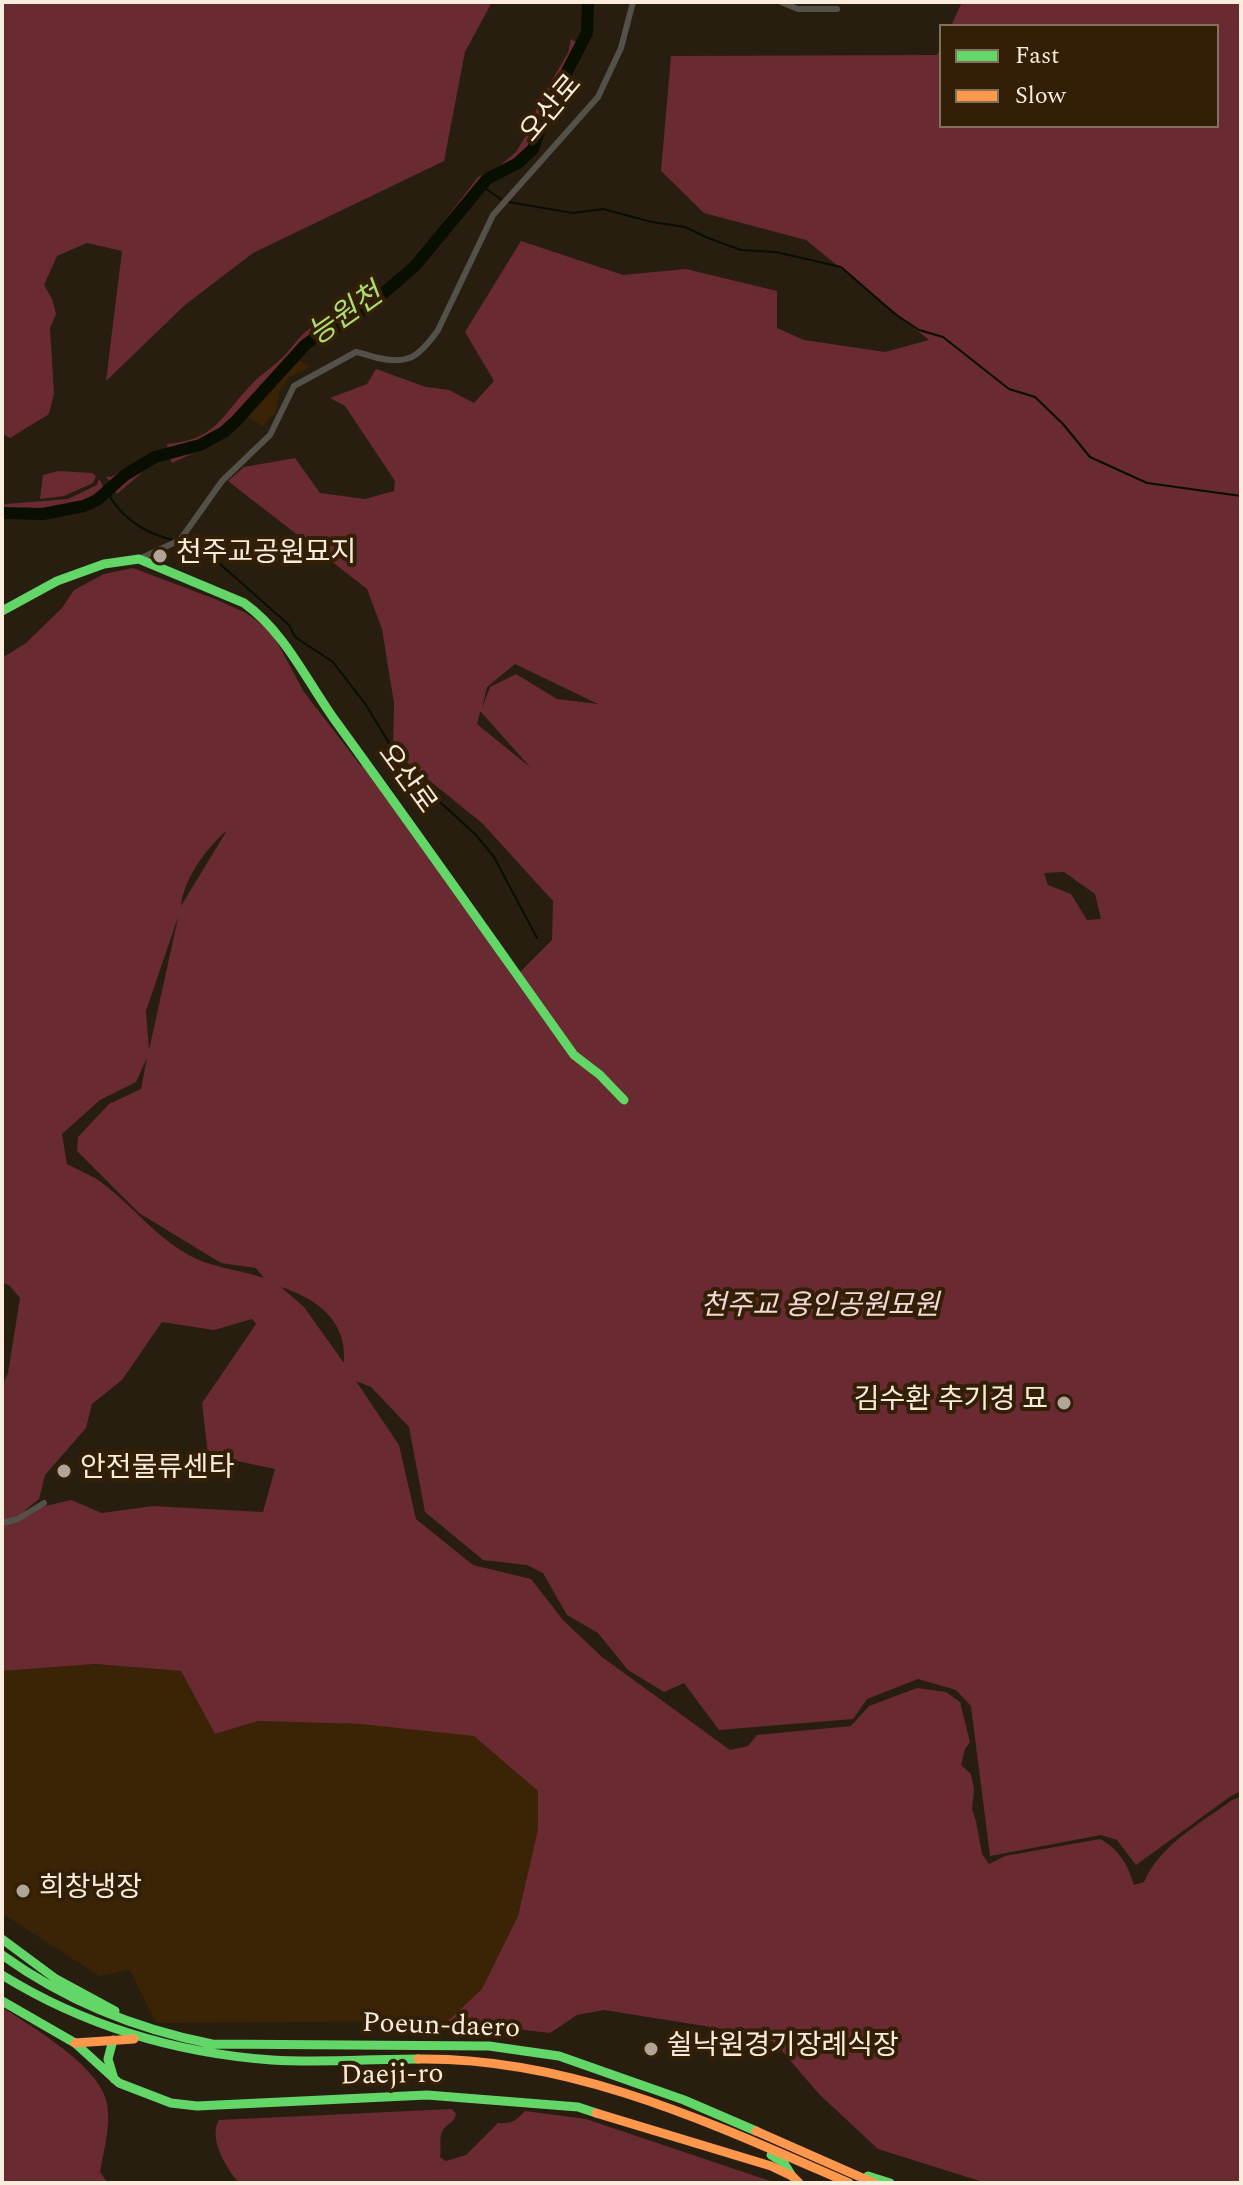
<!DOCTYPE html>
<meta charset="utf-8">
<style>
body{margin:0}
#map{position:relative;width:1243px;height:2185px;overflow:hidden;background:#281e10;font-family:Spectral,serif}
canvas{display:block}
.frame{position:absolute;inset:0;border:4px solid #faedde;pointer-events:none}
.legend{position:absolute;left:939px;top:24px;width:280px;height:104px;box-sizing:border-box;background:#321f05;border:2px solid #82715c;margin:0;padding:10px 14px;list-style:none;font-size:24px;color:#faedde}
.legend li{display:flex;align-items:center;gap:16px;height:40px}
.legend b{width:40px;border:2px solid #82715c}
</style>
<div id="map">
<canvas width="1243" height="2185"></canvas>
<div class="frame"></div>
<ul class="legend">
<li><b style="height:10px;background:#63d668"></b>Fast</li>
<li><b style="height:10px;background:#ff974d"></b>Slow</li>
</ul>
</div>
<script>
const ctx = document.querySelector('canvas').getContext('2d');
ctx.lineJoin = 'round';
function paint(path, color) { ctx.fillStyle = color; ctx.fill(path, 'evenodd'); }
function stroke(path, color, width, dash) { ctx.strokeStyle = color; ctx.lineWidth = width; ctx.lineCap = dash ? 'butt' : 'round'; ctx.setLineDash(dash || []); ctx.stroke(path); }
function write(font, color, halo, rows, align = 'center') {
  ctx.font = font + ' Spectral,"Noto Sans KR",serif'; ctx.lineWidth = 8; ctx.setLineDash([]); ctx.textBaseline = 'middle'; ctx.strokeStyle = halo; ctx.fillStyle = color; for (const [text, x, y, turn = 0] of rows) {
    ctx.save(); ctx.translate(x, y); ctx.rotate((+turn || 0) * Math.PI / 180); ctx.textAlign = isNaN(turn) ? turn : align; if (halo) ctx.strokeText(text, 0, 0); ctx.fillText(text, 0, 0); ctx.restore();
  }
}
paint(new Path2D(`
 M 297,359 L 309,367 L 289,377 L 279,392 L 276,412 L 262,426 L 247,416 Z
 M 95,1664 L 181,1671 L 215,1734 L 258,1721 L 360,1724 L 477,1736 L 538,1791 L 538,1829 L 518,1916 L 482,1990 L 448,2021 L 156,2023 L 130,1970 L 99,1976 L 2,1913 L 2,1671 Z`), '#3a2405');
paint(new Path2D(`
 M 2,2 L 492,2 L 465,52 L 444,161 L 253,253 L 185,305 L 106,381 L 122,251 L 87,243 L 57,256 L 44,285 L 52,299 L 56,314 L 50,328 L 54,393 L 49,414 L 10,438 L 2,433 Z
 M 962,2 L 1241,2 L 1241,1791 L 1231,1796 L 1136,1865 L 1117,1840 L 1101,1835 L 990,1856 L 971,1706 L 956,1690 L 918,1679 L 867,1699 L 853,1719 L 719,1730 L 684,1683 L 664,1692 L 628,1670 L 598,1633 L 567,1615 L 543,1573 L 527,1565 L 483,1560 L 425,1512 L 409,1427 L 371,1387 L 356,1381 L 399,1445 L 416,1519 L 473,1565 L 531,1579 L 563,1620 L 602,1657 L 730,1750 L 748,1746 L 757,1735 L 851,1726 L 869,1706 L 917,1688 L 946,1692 L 960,1702 L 970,1742 L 965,1749 L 961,1765 L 971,1774 L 974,1789 L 972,1809 L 976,1821 L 982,1854 L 989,1864 L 1005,1856 L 1100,1839 C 1119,1849 1128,1865 1134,1885 L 1144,1882 C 1160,1845 1201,1823 1232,1800 L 1241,1797 L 1241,2183 L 986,2183 L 878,2149 L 819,2094 L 776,2044 L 761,2035 L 604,2010 L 577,2015 L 550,2033 L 448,2021 L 482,1989 L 518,1916 L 538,1829 L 538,1791 L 474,1736 L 360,1724 L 258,1721 L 215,1734 L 181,1671 L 95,1664 L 2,1671 L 2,1386 L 8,1373 L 20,1298 L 10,1286 L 2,1282 L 2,658 L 26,643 L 62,608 L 74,590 L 104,574 L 133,568 L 215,599 L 246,613 L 271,631 L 304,692 L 361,766 L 367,765 L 518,974 L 552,940 L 553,901 L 482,823 L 393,751 L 394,703 L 382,629 L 367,589 L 228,481 L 244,467 L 295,458 L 320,493 L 365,499 L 394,491 L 395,481 L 345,406 L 330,398 L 367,384 L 376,369 L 426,387 L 449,390 L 474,403 L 494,381 L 465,332 L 521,241 L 623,275 L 686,269 L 777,291 L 777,328 L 804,340 L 885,352 L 929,340 L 806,240 L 704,213 L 661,171 L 671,56 L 937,55 L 941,47 L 941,126 L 1217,126 L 1217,26 L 951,26 ZM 515,664 L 598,704 L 557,699 L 516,674 L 490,687 L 482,708 L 487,687 ZM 480,712 L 481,712 L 531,768 L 477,724 ZM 226,831 L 226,832 L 181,906 C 184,878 206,849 226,831 ZM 1064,872 L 1095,894 L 1101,919 L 1087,920 L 1071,894 L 1048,885 L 1044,873 ZM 178,917 L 178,918 L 149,1050 L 146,1011 ZM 147,1058 L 141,1089 L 109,1104 L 78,1137 L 77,1151 L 139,1213 L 221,1263 L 256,1268 L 264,1278 C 238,1269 211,1268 187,1254 C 152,1234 128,1200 95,1178 C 86,1173 76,1169 67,1164 L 62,1134 L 100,1100 L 136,1082 ZM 281,1287 C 317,1299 347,1320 344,1363 L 304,1307 ZM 252,1319 L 256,1324 L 202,1403 L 208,1455 L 275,1469 L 263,1512 L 153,1506 L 102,1513 L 71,1500 L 24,1511 L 39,1499 L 45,1475 L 86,1428 L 92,1404 L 122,1380 L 162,1322 L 214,1330 Z
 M 571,39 L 580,45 L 562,80 L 581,47 L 531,155 C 518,168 498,174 487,187 L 484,185 L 488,180 L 518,165 L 534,149 L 538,132 L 560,84 L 535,133 L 531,148 L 518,162 L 487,178 L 414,265 L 366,306 L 361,304 L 402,273 L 417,257 L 478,177 L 497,168 L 516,152 L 528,132 L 539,102 L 568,53 Z
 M 480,190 L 485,191 L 468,206 L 419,269 L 364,311 L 416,267 Z
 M 315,325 L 325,330 C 282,351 260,402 225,430 C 208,443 187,448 168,453 L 167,444 C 216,440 221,416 251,385 C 261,374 274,366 284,356 C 295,344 301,333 315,325 Z
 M 328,331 L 331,334 C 290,344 258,406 227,433 C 211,447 190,454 172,463 L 169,455 C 233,442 247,404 289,362 C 301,350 312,338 328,331 Z
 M 160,451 L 160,455 L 156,457 L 161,457 L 162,461 L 152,464 L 117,494 L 113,487 L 141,465 L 125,475 L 112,485 L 106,476 L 111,477 Z
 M 58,471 L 92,473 L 96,476 L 93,483 L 64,496 L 40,499 L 43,475 Z
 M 99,479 L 106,491 C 73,513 40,512 2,512 L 2,505 L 7,504 L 68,499 L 97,485 Z
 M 2,2007 C 33,2028 99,2065 107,2103 C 111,2124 104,2150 100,2172 L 108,2183 L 2,2183 Z
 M 452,2109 L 456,2114 C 454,2124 448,2122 443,2130 C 438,2138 442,2149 440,2157 L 446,2161 L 466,2155 L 498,2123 C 511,2124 516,2121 525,2111 L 586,2119 L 776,2183 L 239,2183 C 226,2168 208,2138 219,2120 Z`), '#692a31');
stroke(new Path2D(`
 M 482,186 L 502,200
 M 508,202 L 573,213 L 603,209 L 652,222 L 685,227 L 708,238 L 741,250 L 776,252 L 841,267 L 895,314 L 919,330 L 943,337 L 1009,389 L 1035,397 L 1063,424 L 1090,457 L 1147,483 L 1241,496
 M 107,491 C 120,518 143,532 172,540
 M 182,543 L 203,549 L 289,625 L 295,637 L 333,662 L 366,705 L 406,771 L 475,834 L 494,857 L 537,938`), '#080f01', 2);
stroke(new Path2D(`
 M 2,513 L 43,514 L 84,506 L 97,500 L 125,475 L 155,457 L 200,445 L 224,432 L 236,421 L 305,345 L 320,334 L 349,321 L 386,291 L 415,266 L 487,179 L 518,163 L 533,149 L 548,108 L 587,33 L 588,2`), '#080f01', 12);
stroke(new Path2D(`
 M 781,2 L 798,9 L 837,9
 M 139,559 L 180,540 L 222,481 L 270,435 L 294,386 L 356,352 C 362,353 367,355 374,357 C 408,366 419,357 438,330 L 493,215 L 598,97 L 621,48 L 633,2
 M 2,1523 L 18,1519 L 44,1503`), '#54504a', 6);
stroke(new Path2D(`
 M 2,611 L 57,581 L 104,564 L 139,559 L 244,603 C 286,633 307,682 337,723 C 417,833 495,944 574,1055 L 600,1075 L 624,1100
 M 2,1939 L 56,1979 L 115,2011
 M 2,1955 C 66,2001 135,2029 212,2044 L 489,2046 L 559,2056 L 684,2100 L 756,2131
 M 2,1975 C 85,2026 175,2053 272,2060 C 321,2063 369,2059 418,2059
 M 2,2001 L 75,2043 L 119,2083 L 171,2103 L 197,2106 L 427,2095 L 578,2107 L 596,2113
 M 113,2040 L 108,2059 L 114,2079
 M 771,2155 L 784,2163 L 792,2176
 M 868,2176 L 890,2183`), '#63d668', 9);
stroke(new Path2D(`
 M 75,2043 L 134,2039
 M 418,2059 C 572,2057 711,2123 849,2183
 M 596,2113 L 771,2166 L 792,2176 L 799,2183
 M 756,2131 L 874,2183`), '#ff974d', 9);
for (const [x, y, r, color] of [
 [160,556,8,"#b0a596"],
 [1064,1403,8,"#b0a596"],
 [64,1471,8,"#b0a596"],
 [23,1891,8,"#b0a596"],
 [651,2049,8,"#b0a596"]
]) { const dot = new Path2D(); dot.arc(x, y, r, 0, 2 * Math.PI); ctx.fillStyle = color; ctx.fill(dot); stroke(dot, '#321f05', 3); }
write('28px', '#faedde', '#321f05', [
 ["오산로",553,110,-50],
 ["오산로",405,780,54],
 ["Poeun-daero",441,2028,2],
 ["Daeji-ro",392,2077,-1]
]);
write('28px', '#faedde', '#321f05', [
 ["천주교공원묘지",176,556],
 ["김수환 추기경 묘",1048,1403,"right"],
 ["안전물류센타",80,1471],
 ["희창냉장",39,1891],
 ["쉴낙원경기장례식장",667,2049]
], 'left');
write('italic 28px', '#f3d7d9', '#321f05', [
 ["천주교 용인공원묘원",820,1309]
]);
write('italic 30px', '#adde6b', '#321f05', [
 ["능원천",347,317,-35]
]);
</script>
